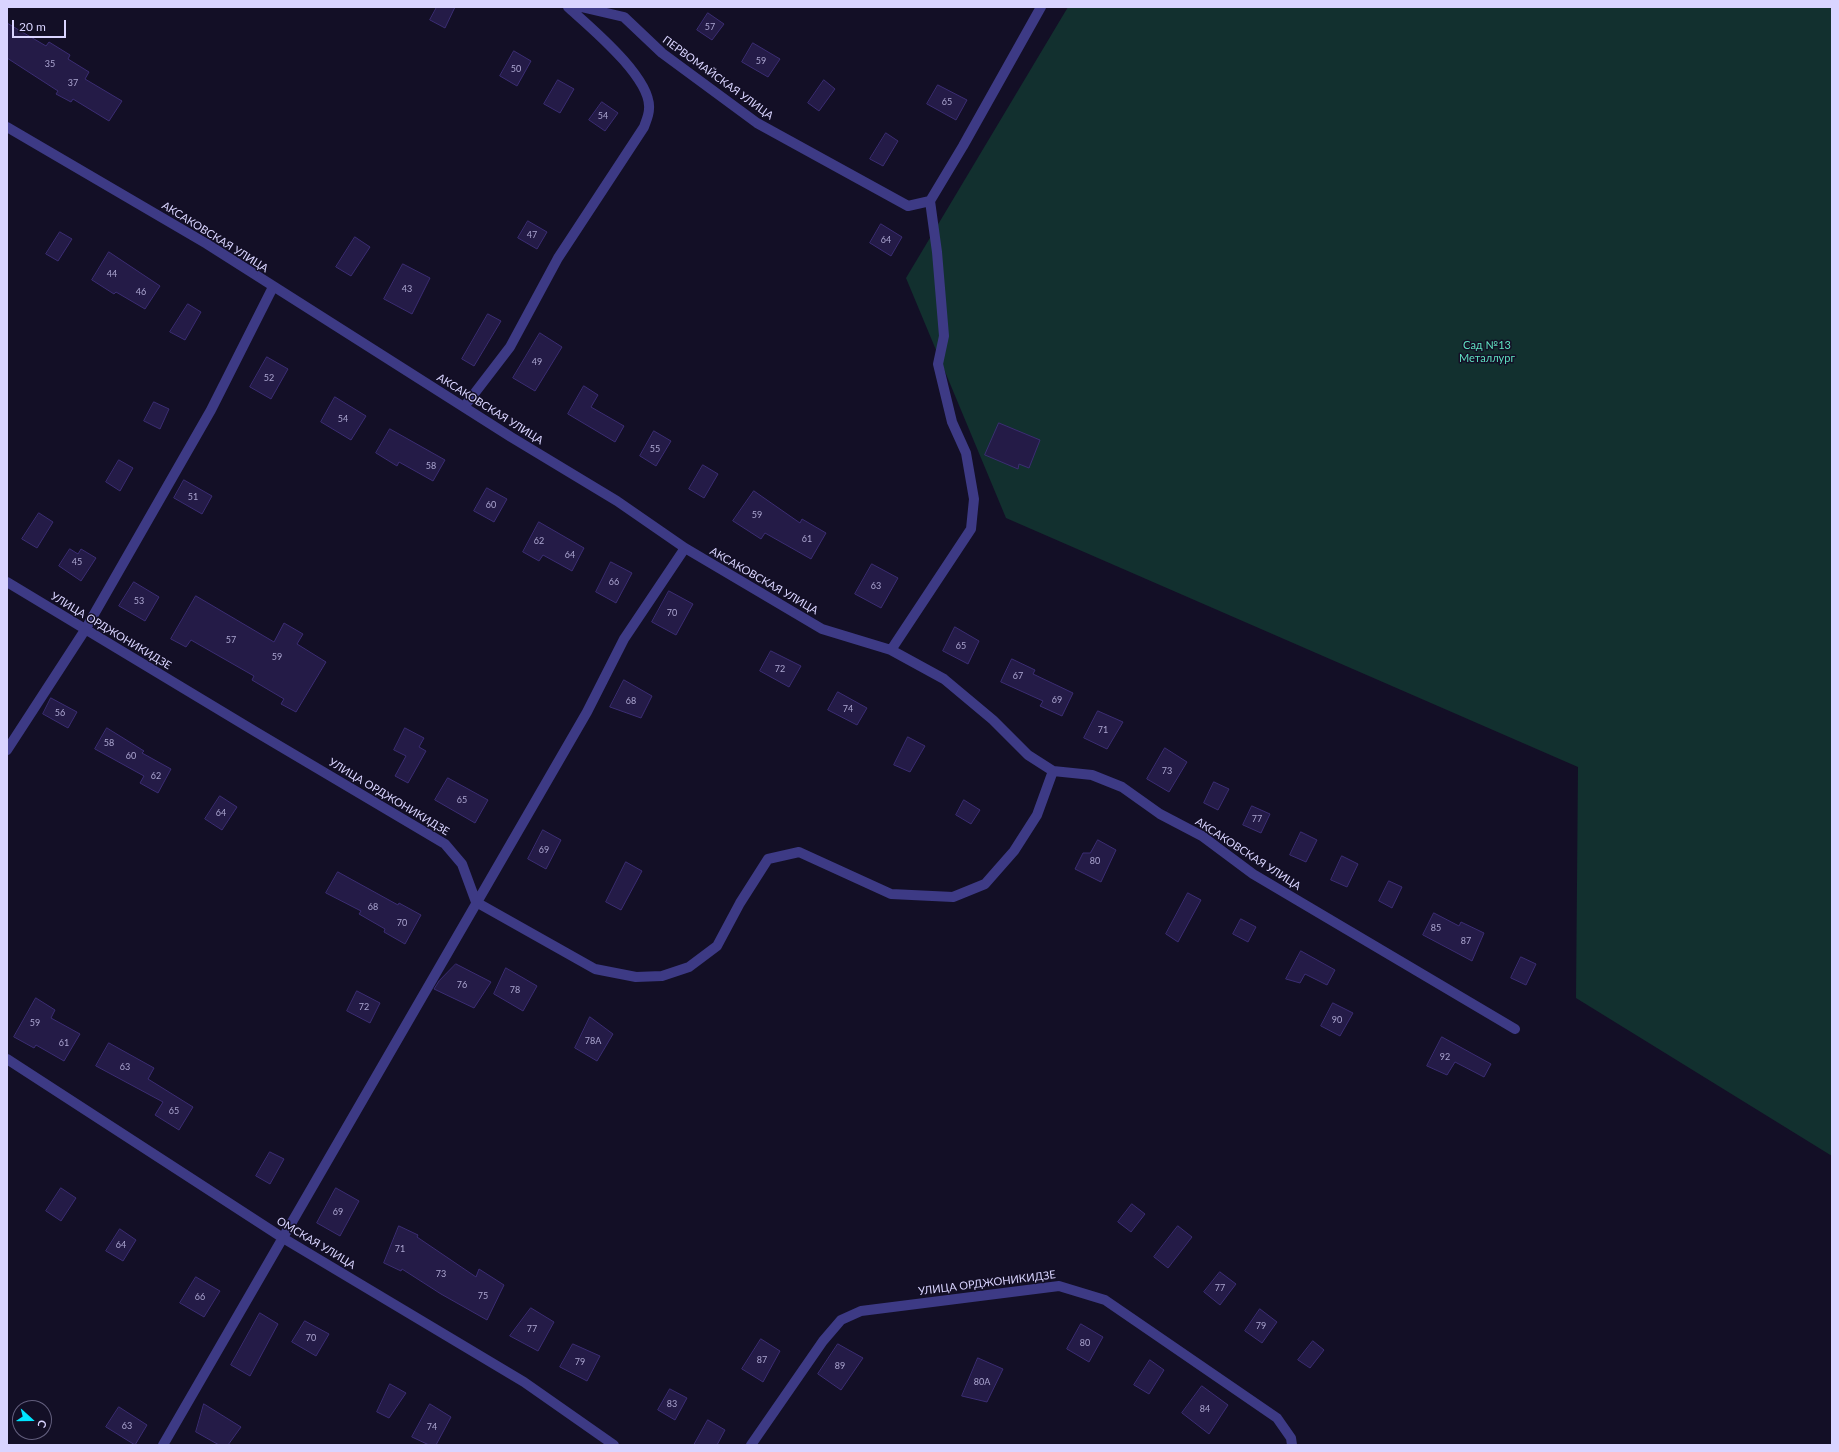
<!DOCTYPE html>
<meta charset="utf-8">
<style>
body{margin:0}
#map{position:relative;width:1839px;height:1452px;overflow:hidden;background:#130f26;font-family:Lato,sans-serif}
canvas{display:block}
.frame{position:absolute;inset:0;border:8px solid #d9d4ff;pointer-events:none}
.north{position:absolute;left:12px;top:1400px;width:40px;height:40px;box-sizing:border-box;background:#130f26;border:1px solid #625e7d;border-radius:50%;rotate:111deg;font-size:11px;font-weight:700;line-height:16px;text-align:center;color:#d9d4ff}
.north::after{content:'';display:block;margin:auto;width:14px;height:18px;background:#00e5ff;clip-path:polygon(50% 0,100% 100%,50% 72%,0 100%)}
.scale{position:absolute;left:12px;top:20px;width:54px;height:18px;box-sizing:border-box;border:2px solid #d9d4ff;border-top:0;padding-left:5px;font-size:12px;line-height:14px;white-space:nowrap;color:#d9d4ff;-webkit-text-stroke:3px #130f26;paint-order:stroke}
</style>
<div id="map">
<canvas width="1839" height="1452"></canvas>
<div class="frame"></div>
<div class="north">С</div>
<div class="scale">20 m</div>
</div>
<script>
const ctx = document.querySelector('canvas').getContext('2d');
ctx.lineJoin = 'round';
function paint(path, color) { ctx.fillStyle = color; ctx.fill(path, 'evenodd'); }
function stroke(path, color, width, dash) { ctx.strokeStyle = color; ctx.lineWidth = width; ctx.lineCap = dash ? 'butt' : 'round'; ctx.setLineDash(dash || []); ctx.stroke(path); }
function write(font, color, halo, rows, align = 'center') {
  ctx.font = font + ' Lato,sans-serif'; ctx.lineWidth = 3; ctx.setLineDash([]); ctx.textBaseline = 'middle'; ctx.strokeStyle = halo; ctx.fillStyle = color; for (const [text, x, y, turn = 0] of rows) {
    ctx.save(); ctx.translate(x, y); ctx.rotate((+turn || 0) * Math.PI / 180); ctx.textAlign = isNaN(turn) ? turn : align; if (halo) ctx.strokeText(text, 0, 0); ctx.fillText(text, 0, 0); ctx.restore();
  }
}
paint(new Path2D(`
 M 1068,7 L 1832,7 L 1832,1156 L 1576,998 L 1578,767 L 1006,518 L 906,278 Z`), '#12302f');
const building = new Path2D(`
 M 437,7 L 455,7 L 445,28 L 430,20 Z
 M 708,13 L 724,24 L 712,40 L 697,30 Z
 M 7,23 L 46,46 L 49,42 L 70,55 L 68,59 L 89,72 L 85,79 L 122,101 L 109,121 L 73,99 L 71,102 L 56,94 L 58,91 L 7,58 Z
 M 753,43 L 780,59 L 768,77 L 742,62 Z
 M 514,51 L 531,61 L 517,86 L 500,76 Z
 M 558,80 L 574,89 L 560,113 L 544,104 Z
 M 824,80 L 835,89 L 819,111 L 808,103 Z
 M 938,85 L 967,100 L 956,120 L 927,104 Z
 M 602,102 L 618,113 L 605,131 L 589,120 Z
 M 886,133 L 898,141 L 883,166 L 870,159 Z
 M 528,221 L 547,232 L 537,249 L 518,238 Z
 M 881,224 L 902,237 L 891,256 L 870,243 Z
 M 60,232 L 72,239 L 58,261 L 46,254 Z
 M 355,237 L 370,247 L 351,276 L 336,267 Z
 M 109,252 L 160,286 L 145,309 L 116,292 L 114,294 L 92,280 Z
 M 403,264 L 430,278 L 412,314 L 384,299 Z
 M 188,304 L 201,312 L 185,340 L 170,332 Z
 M 488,314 L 501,321 L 474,366 L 462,359 Z
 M 540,333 L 562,347 L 535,391 L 513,378 Z
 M 267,357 L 288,369 L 271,399 L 250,387 Z
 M 584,386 L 598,395 L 591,407 L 624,426 L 615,442 L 568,414 Z
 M 335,397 L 366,416 L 351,440 L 321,422 Z
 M 154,402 L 169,409 L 160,429 L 144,421 Z
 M 999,423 L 1040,440 L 1029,468 L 1019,464 L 1018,469 L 985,455 Z
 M 390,429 L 445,460 L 433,481 L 399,462 L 397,466 L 376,453 Z
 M 654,431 L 671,441 L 656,466 L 640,456 Z
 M 119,460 L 133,468 L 120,491 L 106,482 Z
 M 703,465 L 718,474 L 704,498 L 689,489 Z
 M 184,480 L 212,496 L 202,514 L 174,498 Z
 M 487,488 L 507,499 L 494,522 L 474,511 Z
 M 754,491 L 800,523 L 802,519 L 826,533 L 811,559 L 765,533 L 761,539 L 733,521 Z
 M 39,513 L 53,522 L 37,548 L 22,539 Z
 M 539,522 L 584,548 L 572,571 L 543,555 L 539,561 L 523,552 Z
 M 70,549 L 78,554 L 81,549 L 96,558 L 81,581 L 59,566 Z
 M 611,562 L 632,573 L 616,603 L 596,592 Z
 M 872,564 L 898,578 L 881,608 L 855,594 Z
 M 134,582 L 159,597 L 145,621 L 119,606 Z
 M 669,591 L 693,604 L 676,635 L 652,622 Z
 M 196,596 L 274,642 L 284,623 L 303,634 L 297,644 L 326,662 L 296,712 L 281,704 L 284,699 L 252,680 L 254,676 L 191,640 L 186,647 L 171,639 Z
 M 955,627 L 979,641 L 968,664 L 943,651 Z
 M 771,651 L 801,666 L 789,687 L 760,671 Z
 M 1012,659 L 1035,670 L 1033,674 L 1073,693 L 1062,716 L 1040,706 L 1043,701 L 1001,682 Z
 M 624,680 L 652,696 L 641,718 L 610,707 Z
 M 838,692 L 867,708 L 857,725 L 828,710 Z
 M 51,698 L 77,712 L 68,728 L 43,714 Z
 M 1098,711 L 1123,722 L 1107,749 L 1084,738 Z
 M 107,728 L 144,751 L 142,753 L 171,769 L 158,793 L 140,783 L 144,776 L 95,749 Z
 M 405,728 L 424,738 L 419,747 L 426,751 L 408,783 L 395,776 L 406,756 L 394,750 Z
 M 908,737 L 925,746 L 910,772 L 894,765 Z
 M 1165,748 L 1187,762 L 1169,792 L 1147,779 Z
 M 448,778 L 488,800 L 475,823 L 435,800 Z
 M 1214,782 L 1229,789 L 1218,810 L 1204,803 Z
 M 220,796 L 237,807 L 222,830 L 205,819 Z
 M 964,800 L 980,810 L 971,824 L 956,815 Z
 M 1252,806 L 1270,814 L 1261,833 L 1243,825 Z
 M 543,830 L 561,840 L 546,869 L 528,859 Z
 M 1301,832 L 1317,840 L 1306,862 L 1290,855 Z
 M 1098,840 L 1116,850 L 1101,882 L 1075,869 L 1083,853 L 1090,853 Z
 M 1342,856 L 1358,864 L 1347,887 L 1331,880 Z
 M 626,862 L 642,871 L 621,910 L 606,902 Z
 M 338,872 L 398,905 L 399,903 L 421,915 L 405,944 L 384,932 L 385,929 L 359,914 L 361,911 L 326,893 Z
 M 1389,881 L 1402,887 L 1392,908 L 1379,901 Z
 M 1188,893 L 1201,900 L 1178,942 L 1166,934 Z
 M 1434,913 L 1459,926 L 1461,922 L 1484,933 L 1472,961 L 1423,935 Z
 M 1241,919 L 1256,927 L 1248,942 L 1233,934 Z
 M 1301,951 L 1335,970 L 1327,985 L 1305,974 L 1300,983 L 1286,979 Z
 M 1521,957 L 1536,964 L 1526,985 L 1511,978 Z
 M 456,964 L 491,982 L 474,1008 L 434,989 L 439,981 Z
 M 506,968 L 537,986 L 523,1011 L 494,994 Z
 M 357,991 L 380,1003 L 370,1023 L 347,1011 Z
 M 36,998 L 55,1010 L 51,1018 L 80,1034 L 64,1061 L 36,1045 L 34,1048 L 14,1037 Z
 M 1333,1003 L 1353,1013 L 1340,1036 L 1321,1026 Z
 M 590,1017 L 613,1034 L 597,1061 L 575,1048 Z
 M 1442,1037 L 1491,1064 L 1484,1077 L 1455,1062 L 1447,1075 L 1427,1066 Z
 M 109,1043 L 154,1068 L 148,1079 L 193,1107 L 179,1130 L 155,1115 L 163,1102 L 96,1066 Z
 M 270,1152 L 284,1159 L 270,1184 L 256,1176 Z
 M 61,1188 L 76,1198 L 61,1221 L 46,1211 Z
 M 336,1188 L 359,1201 L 340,1236 L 317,1223 Z
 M 1132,1204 L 1145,1214 L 1131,1232 L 1118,1222 Z
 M 399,1226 L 418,1235 L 417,1237 L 476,1277 L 479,1269 L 504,1285 L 487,1320 L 441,1294 L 402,1269 L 401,1271 L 384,1263 Z
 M 1178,1226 L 1192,1237 L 1168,1268 L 1154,1257 Z
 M 120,1229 L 136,1240 L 123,1261 L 106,1251 Z
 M 1220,1272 L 1236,1284 L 1220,1305 L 1204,1292 Z
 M 196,1277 L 220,1291 L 204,1317 L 180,1303 Z
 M 531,1308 L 554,1322 L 538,1351 L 510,1336 Z
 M 1260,1309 L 1277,1322 L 1262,1343 L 1245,1331 Z
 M 260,1313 L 278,1324 L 250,1376 L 231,1365 Z
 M 305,1321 L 329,1334 L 316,1356 L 292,1342 Z
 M 1081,1324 L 1103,1337 L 1089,1362 L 1067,1349 Z
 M 761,1339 L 780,1351 L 763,1382 L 742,1369 Z
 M 1313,1341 L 1324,1350 L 1310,1368 L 1298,1360 Z
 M 573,1344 L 600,1356 L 587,1381 L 560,1367 Z
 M 838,1344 L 863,1358 L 841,1390 L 818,1374 Z
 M 978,1358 L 1003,1369 L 987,1402 L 962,1396 Z
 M 1150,1360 L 1164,1370 L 1149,1394 L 1134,1385 Z
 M 390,1384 L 406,1393 L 389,1418 L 377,1412 Z
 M 1202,1386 L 1228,1405 L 1209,1434 L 1182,1413 Z
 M 670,1389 L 687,1398 L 675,1420 L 658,1410 Z
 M 204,1404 L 241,1427 L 228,1445 L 219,1445 L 196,1432 Z
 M 430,1404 L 451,1417 L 436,1445 L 429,1445 L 412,1437 Z
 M 119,1407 L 147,1425 L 135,1445 L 106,1427 Z
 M 708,1420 L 725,1430 L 717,1445 L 694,1445 Z`);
paint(building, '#241b47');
stroke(building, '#3b2d73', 1);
stroke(new Path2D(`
 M 581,7 L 624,17 L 662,53 L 757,123 L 908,206 L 930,201
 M 7,127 L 207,244 L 511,437 L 617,501 L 685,548 L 751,587 L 822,629 L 891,650 L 944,679 L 993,720 L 1028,755 L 1053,771 L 1092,775 L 1122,787 L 1160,814 L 1202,836 L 1253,874 L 1515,1029
 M 464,407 L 510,347 L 558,258 L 644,127 C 646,121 649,115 649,109 C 652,78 590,27 568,7
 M 7,582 L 256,732 L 445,844 L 462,864 L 476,902 L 595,969 L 636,977 L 662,976 L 689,967 L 717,946 L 740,903 L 768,859 L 799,852 L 891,894 L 953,897 L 985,884 L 1014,851 L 1037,815 L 1053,771
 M 891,650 L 971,529 L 974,499 L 966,453 L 952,422 L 938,364 L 944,336 L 937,252 L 930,201 L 963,146 L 1041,7
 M 7,750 L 85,630 L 211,410 L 273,287
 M 7,1059 L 283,1238 L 524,1382 L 614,1445
 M 163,1445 L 587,712 L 624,639 L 685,548
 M 751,1445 L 823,1341 L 841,1320 L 861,1311 L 1059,1286 L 1105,1300 L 1277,1418 L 1291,1438 L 1292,1445`), '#3d3a85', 10);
write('9px', '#aca6d1', null, [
 ["57",710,27],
 ["59",761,61],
 ["35",50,64],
 ["50",516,69],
 ["37",73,83],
 ["65",947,102],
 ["54",603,116],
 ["47",532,235],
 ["64",886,240],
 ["44",112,274],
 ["43",407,289],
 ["46",141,292],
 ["49",537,362],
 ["52",269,378],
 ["54",343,419],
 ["55",655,449],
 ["58",431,466],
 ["51",193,497],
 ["60",491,505],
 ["59",757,515],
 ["61",807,539],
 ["62",539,541],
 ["64",570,555],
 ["45",77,562],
 ["66",614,582],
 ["63",876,586],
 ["53",139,601],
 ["70",672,613],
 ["57",231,640],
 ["65",961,646],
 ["59",277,657],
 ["72",780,669],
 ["67",1018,676],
 ["69",1057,700],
 ["68",631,701],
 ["74",848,709],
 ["56",60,713],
 ["71",1103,730],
 ["58",109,743],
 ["60",131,756],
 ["73",1167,771],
 ["62",156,776],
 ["65",462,800],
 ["64",221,813],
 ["77",1257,819],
 ["69",544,850],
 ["80",1095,861],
 ["68",373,907],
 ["70",402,923],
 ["85",1436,928],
 ["87",1466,941],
 ["76",462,985],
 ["78",515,990],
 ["72",364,1007],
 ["90",1337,1020],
 ["59",35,1023],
 ["78А",593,1041],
 ["61",64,1043],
 ["92",1445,1057],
 ["63",125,1067],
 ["65",174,1111],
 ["69",338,1212],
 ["64",121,1245],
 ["71",400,1249],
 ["73",441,1274],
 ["77",1220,1288],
 ["75",483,1296],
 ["66",200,1297],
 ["79",1261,1326],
 ["77",532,1329],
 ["70",311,1338],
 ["80",1085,1343],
 ["87",762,1360],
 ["79",580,1362],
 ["89",840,1366],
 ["80А",982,1382],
 ["83",672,1404],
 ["84",1205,1409],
 ["63",127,1426],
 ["74",432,1427]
]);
write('11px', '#d9d4ff', '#130f26', [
 ["ПЕРВОМАЙСКАЯ УЛИЦА",718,78,36],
 ["АКСАКОВСКАЯ УЛИЦА",215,237,32],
 ["АКСАКОВСКАЯ УЛИЦА",490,409,32],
 ["АКСАКОВСКАЯ УЛИЦА",764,581,30],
 ["УЛИЦА ОРДЖОНИКИДЗЕ",111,631,31],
 ["УЛИЦА ОРДЖОНИКИДЗЕ",389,797,31],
 ["АКСАКОВСКАЯ УЛИЦА",1248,854,33],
 ["ОМСКАЯ УЛИЦА",316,1243,31],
 ["УЛИЦА ОРДЖОНИКИДЗЕ",987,1283,-7]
]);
write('11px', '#5fe0c0', '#130f26', [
 ["Сад №13",1487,345],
 ["Металлург",1487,358]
]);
</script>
